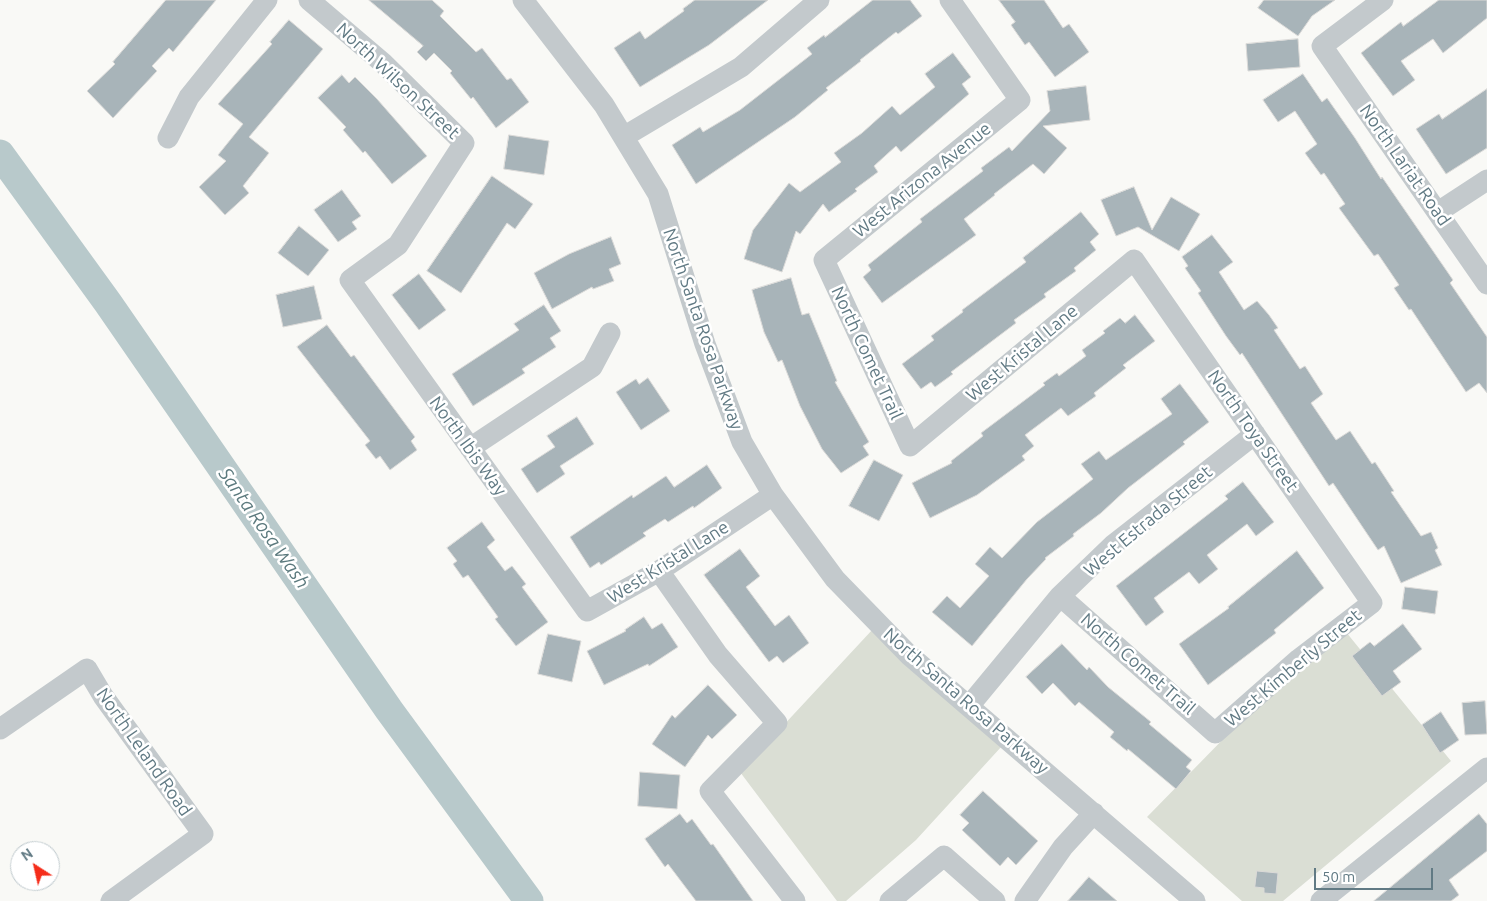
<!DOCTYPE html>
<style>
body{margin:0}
#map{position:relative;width:1487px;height:901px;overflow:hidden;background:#f9f9f6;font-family:Ubuntu,sans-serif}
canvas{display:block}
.north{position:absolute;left:10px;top:841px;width:50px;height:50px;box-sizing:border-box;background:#fff;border:1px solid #c0cace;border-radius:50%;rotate:325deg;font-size:14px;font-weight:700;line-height:20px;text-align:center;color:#617a84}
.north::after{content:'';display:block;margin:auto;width:18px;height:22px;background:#f52d1a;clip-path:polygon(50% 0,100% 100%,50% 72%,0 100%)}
.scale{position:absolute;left:1314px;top:868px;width:119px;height:22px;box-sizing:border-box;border:2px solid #617a84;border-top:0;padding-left:6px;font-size:15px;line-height:18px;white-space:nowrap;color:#617a84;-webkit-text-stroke:4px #fff;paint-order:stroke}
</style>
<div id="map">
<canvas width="1487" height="901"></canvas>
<div class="north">N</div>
<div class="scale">50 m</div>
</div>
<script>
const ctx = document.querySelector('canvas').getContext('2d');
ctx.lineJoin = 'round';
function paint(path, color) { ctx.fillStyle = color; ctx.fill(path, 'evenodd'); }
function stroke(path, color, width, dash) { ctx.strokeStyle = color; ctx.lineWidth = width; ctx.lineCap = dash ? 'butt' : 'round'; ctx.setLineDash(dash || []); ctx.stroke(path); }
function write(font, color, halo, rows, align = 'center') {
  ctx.font = font + ' Ubuntu,sans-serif'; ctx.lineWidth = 5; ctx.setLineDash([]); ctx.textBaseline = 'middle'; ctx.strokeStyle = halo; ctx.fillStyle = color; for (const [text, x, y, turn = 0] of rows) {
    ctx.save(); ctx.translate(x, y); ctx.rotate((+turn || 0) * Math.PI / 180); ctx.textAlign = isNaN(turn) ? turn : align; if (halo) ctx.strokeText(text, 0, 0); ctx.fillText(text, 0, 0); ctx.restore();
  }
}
paint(new Path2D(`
 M 873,629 L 1002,746 L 916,840 L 846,901 L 837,901 L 740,772 Z
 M 1346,632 L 1451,761 L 1283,901 L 1242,901 L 1147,817 L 1233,729 Z`), '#daded4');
stroke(new Path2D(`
 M 0,154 L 108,303 L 389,710 L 529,901`), '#b8c9cb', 29);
const building = new Path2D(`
 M 166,0 L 216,0 L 173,52 L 169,48 L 152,66 L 157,71 L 113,118 L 87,91 L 115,64 L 113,62 Z
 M 369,0 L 432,0 L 444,11 L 440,16 L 476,52 L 482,48 L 507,80 L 511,78 L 529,102 L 496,128 L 473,97 L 471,99 L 450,73 L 452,71 L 434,53 L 426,61 L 417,52 L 423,46 Z
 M 695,0 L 768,0 L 709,45 L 640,87 L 614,48 L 640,31 L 645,39 L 684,11 L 683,9 Z
 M 873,0 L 910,0 L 922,16 L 898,34 L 896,32 L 860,60 L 861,61 L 826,88 L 828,90 L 795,117 L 696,184 L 672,145 L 700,127 L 703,132 L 740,110 L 812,54 L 807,48 L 824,35 L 825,37 Z
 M 999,0 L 1044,0 L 1063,28 L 1069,24 L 1089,52 L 1055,77 L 1029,42 L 1025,45 L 1011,25 L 1015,22 Z
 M 1264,0 L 1335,0 L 1312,16 L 1298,36 L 1258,8 Z
 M 1439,0 L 1487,0 L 1487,18 L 1443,53 L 1433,39 L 1401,61 L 1415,80 L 1393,96 L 1361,53 L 1401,22 L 1403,26 Z
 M 289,20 L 323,49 L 249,137 L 269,153 L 243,186 L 249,193 L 225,215 L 199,187 L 226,161 L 218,155 L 243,124 L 218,104 L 272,44 L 270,42 Z
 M 1298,39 L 1300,67 L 1248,71 L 1246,44 Z
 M 953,53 L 971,77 L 962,84 L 969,94 L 901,152 L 896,146 L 874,166 L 878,172 L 855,189 L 857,191 L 829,212 L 823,204 L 800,234 L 796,231 L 782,272 L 744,259 L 753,230 L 789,183 L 800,192 L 841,162 L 834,153 L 862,133 L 892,106 L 900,115 L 935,87 L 925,74 Z
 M 1303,74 L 1322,102 L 1327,98 L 1355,138 L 1381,179 L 1382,177 L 1453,280 L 1450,283 L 1487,337 L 1487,393 L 1479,383 L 1466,392 L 1411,309 L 1409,310 L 1394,288 L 1399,285 L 1378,254 L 1374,256 L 1339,208 L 1345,204 L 1324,173 L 1321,175 L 1305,153 L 1317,144 L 1295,111 L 1278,122 L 1263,100 Z
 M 342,75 L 349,83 L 355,77 L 377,99 L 427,156 L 392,184 L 365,151 L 363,153 L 343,130 L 346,127 L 318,98 Z
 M 1086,86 L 1090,120 L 1043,126 L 1067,148 L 1044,174 L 1033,164 L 994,194 L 995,195 L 964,219 L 976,235 L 882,303 L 863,277 L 871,270 L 868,265 L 922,222 L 920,219 L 983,171 L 981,168 L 1009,147 L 1012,151 L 1050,111 L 1047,91 Z
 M 1487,89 L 1487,148 L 1446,174 L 1416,129 L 1439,114 L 1442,119 Z
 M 509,135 L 549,141 L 544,175 L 504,169 Z
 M 492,176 L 533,204 L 515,229 L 507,223 L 461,293 L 427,271 Z
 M 1134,187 L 1152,230 L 1171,197 L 1200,214 L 1179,251 L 1138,227 L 1116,236 L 1101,200 Z
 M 342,190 L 361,216 L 352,222 L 357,229 L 338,242 L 314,210 Z
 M 1081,212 L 1099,234 L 1090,242 L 1096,250 L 1074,268 L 1076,271 L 1044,294 L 1046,297 L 1014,320 L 1016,323 L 951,372 L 953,374 L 935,387 L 931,382 L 921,389 L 902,364 L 934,340 L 931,336 L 963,312 L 962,310 L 1026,262 L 1023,258 Z
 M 299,226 L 329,250 L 308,276 L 278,253 Z
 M 1212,235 L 1233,262 L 1219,272 L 1244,310 L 1257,301 L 1269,315 L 1278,328 L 1274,330 L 1300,369 L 1305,366 L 1323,394 L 1311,403 L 1336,440 L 1350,431 L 1372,464 L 1375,462 L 1394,491 L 1391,492 L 1421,536 L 1431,532 L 1438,548 L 1435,550 L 1442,565 L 1401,583 L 1384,546 L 1378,550 L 1333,483 L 1329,486 L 1242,353 L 1240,355 L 1226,336 L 1198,293 L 1201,291 L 1185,268 L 1188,266 L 1182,257 Z
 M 611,237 L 621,264 L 609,269 L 614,281 L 593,289 L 592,287 L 552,309 L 534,273 L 569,254 Z
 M 419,274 L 446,310 L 419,330 L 392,295 Z
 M 791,278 L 802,315 L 809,313 L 837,381 L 835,382 L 869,442 L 863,446 L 869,455 L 841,473 L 822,449 L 800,406 L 782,360 L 778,362 L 764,332 L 752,290 Z
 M 314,286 L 322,319 L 283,327 L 276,295 Z
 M 544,305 L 561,331 L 550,338 L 556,347 L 522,369 L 525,373 L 473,406 L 452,374 L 519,330 L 514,324 Z
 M 1135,315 L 1155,341 L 1123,365 L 1126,368 L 1094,393 L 1096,396 L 1068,416 L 1061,408 L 1025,435 L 1034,446 L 1022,456 L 1025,460 L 977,495 L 930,518 L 912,483 L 952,463 L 951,461 L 983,436 L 981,433 L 1045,385 L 1043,383 L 1057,373 L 1059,376 L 1086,356 L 1082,350 L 1105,333 L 1103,331 L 1120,318 L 1125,323 Z
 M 327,325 L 351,357 L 354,355 L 415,437 L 411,441 L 417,450 L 390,470 L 380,456 L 376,459 L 365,445 L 370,441 L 297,347 Z
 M 648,378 L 670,411 L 641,430 L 616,392 L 636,379 L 639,384 Z
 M 1180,384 L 1209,422 L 1183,442 L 1185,444 L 1128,488 L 1101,513 L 1073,534 L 1074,536 L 1045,558 L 1046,559 L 1027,579 L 972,646 L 932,612 L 947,596 L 960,608 L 989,576 L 975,564 L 990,547 L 1002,558 L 1037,522 L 1093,479 L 1081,464 L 1099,451 L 1106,460 L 1172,414 L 1161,399 Z
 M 577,417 L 594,444 L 560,466 L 565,474 L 537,493 L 521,469 L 555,447 L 547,436 Z
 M 874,460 L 903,475 L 879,521 L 849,506 Z
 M 707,465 L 722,488 L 694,508 L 693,506 L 668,522 L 665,519 L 643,533 L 646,536 L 601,565 L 599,562 L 590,568 L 570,537 L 632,495 L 633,498 L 666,476 L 674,487 Z
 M 1243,482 L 1274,522 L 1256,536 L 1247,524 L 1207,555 L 1218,569 L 1199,584 L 1189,572 L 1154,598 L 1164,612 L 1146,626 L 1116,586 L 1228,499 L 1225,496 Z
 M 482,522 L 495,540 L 487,547 L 505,571 L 512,566 L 526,584 L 522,587 L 548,622 L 516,646 L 495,619 L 498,617 L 468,575 L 463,578 L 453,564 L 457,561 L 447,548 Z
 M 740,549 L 760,576 L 746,587 L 775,626 L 789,615 L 809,643 L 783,663 L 777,656 L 769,662 L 704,575 Z
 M 1297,551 L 1324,588 L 1274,630 L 1276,633 L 1208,685 L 1179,644 L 1229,608 L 1228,607 Z
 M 1405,587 L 1438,591 L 1435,614 L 1402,609 Z
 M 644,617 L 652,629 L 662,623 L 678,647 L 649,666 L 648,664 L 604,685 L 587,651 L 626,631 L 625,630 Z
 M 1403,624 L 1422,649 L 1393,671 L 1401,682 L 1382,696 L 1352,656 L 1370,642 L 1374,646 Z
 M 548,634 L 581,641 L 572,682 L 538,674 Z
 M 1062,644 L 1087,670 L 1089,667 L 1108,687 L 1151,722 L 1149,724 L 1192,760 L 1186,767 L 1191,771 L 1176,789 L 1128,749 L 1127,751 L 1110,737 L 1114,732 L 1079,702 L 1075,706 L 1053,683 L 1042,694 L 1026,677 Z
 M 708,685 L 737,715 L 712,739 L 708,735 L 685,767 L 652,744 L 672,715 L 675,718 Z
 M 1485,701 L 1487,734 L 1465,735 L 1462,703 Z
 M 1441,712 L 1459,740 L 1440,753 L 1422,725 Z
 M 640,772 L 680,775 L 677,809 L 638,806 Z
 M 983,791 L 1038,841 L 1016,865 L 1008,857 L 1000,866 L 962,830 L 969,823 L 960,815 Z
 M 680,814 L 687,823 L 692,819 L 711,845 L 713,844 L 753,901 L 696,901 L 668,864 L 665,867 L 645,839 Z
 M 1479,814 L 1487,824 L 1487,851 L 1449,880 L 1459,895 L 1451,901 L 1374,901 Z
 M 1257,871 L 1278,873 L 1276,894 L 1264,893 L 1264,888 L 1255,887 Z
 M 1089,877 L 1117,901 L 1068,901 Z`);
paint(building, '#a8b4b9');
stroke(building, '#dbdad8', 1);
stroke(new Path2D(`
 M 309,0 L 383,63 L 464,143 L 398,245 L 350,280 L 587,611 L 659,571 L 773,495
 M 523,0 L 604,105 L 658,194 L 705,344 L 742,442 L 773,495 L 835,579 L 909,655 L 1195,901
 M 950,0 L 1020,100 L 824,260 L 910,446 L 1134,260 L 1372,603 L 1299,659 L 1215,733 L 1060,596
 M 1383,0 L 1322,46 L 1487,284
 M 625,136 L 741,67 L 819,0
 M 168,138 L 189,97 L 267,0
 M 1438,212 L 1487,180
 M 470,448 L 592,367 L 610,333
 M 659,571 L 718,655 L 777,723 L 710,791 L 795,901
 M 969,706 L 1060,596 L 1113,545 L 1255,434
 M 0,729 L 87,669 L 103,696 L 203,834 L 111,901
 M 890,901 L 944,856 L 995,901
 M 1025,901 L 1063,847 L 1094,813
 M 1321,901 L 1487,768`), '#c3c9cc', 21);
write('18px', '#617a84', '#fff', [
 ["North Wilson Street",398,81,43],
 ["North Lariat Road",1405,165,55],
 ["West Arizona Avenue",922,180,-39],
 ["North Santa Rosa Parkway",703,329,71],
 ["North Comet Trail",867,353,65],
 ["West Kristal Lane",1022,353,-40],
 ["North Toya Street",1253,431,55],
 ["North Ibis Way",468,446,54],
 ["West Estrada Street",1148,521,-40],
 ["West Kristal Lane",668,562,-32],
 ["North Comet Trail",1138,664,41],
 ["West Kimberly Street",1293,668,-40],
 ["North Santa Rosa Parkway",966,701,41],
 ["North Leland Road",144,752,55]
]);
write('italic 19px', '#5c7a7e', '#fff', [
 ["Santa Rosa Wash",264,528,55]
]);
</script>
